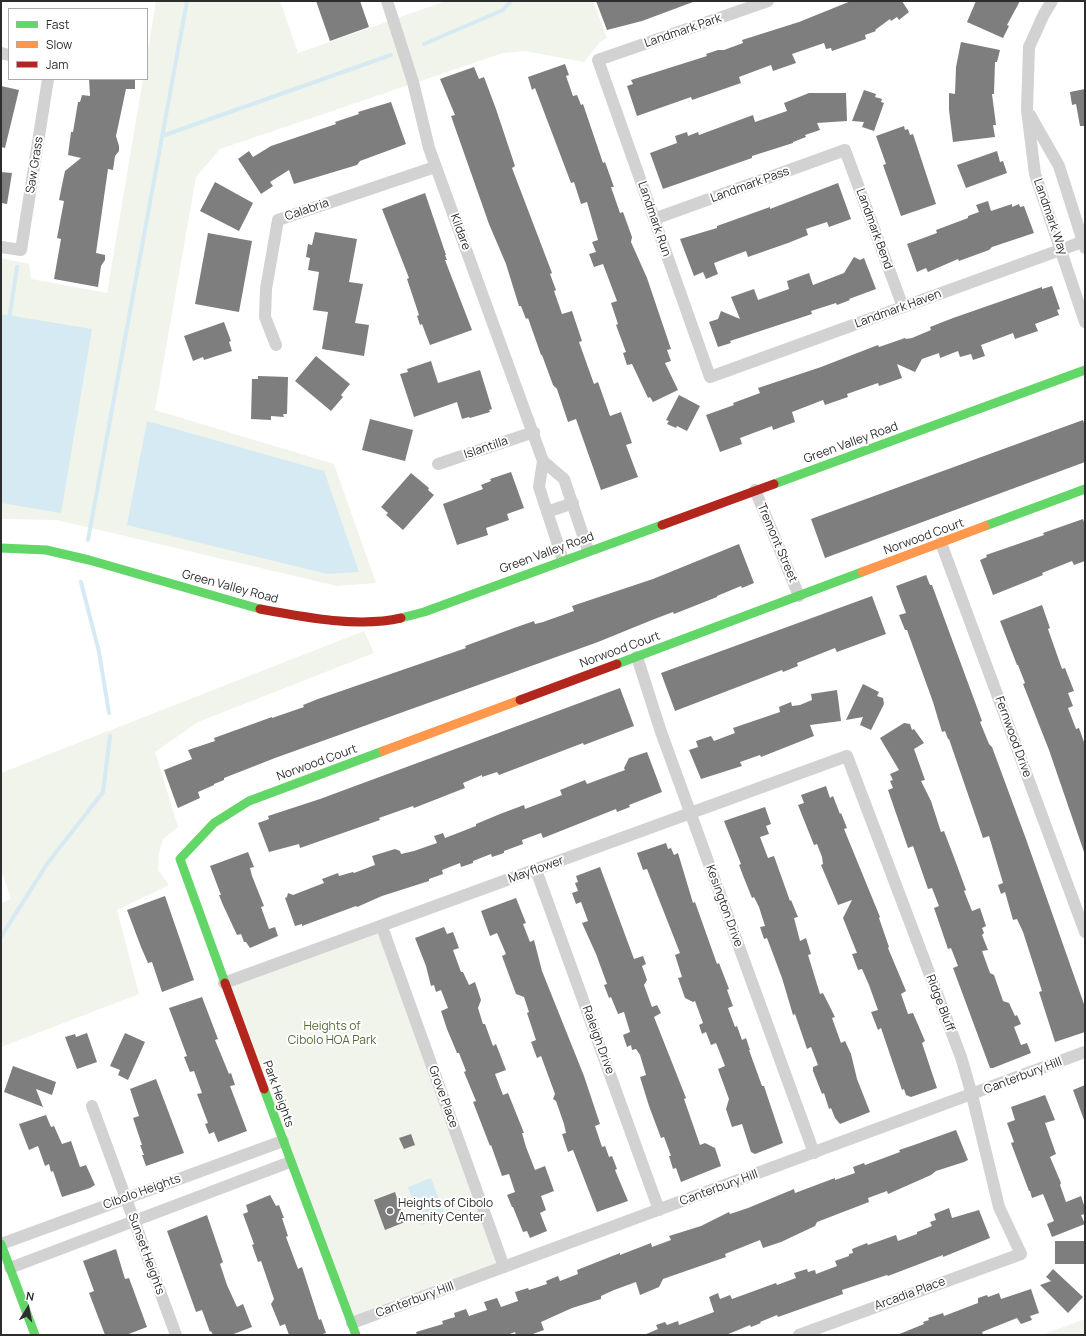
<!DOCTYPE html>
<style>
body{margin:0}
#map{position:relative;width:1086px;height:1336px;overflow:hidden;background:#fff;font-family:Manrope,sans-serif}
canvas{display:block}
.frame{position:absolute;inset:0;border:2px solid #2d2d2d;pointer-events:none}
.legend{position:absolute;left:8px;top:8px;width:140px;height:72px;box-sizing:border-box;background:#fff;border:1px solid #ababab;margin:0;padding:5px 7px;list-style:none;font-size:12px;color:#2d2d2d}
.legend li{display:flex;align-items:center;gap:8px;height:20px}
.legend b{width:20px;border:1px solid #ababab}
.north{position:absolute;left:8px;top:1288px;width:40px;height:40px;-webkit-text-stroke:3px #fff;paint-order:stroke;rotate:10deg;font-size:11px;font-weight:700;line-height:16px;text-align:center;color:#2d2d2d}
.north::after{content:'';display:block;margin:auto;width:14px;height:18px;background:#2d2d2d;clip-path:polygon(50% 0,100% 100%,50% 72%,0 100%)}
</style>
<div id="map">
<canvas width="1086" height="1336"></canvas>
<div class="frame"></div>
<ul class="legend">
<li><b style="height:5px;background:#63d668"></b>Fast</li>
<li><b style="height:5px;background:#ff974d"></b>Slow</li>
<li><b style="height:5px;background:#b3261e"></b>Jam</li>
</ul>
<div class="north">N</div>
</div>
<script>
const ctx = document.querySelector('canvas').getContext('2d');
ctx.lineJoin = 'round';
function paint(path, color) { ctx.fillStyle = color; ctx.fill(path, 'evenodd'); }
function stroke(path, color, width, dash) { ctx.strokeStyle = color; ctx.lineWidth = width; ctx.lineCap = dash ? 'butt' : 'round'; ctx.setLineDash(dash || []); ctx.stroke(path); }
function write(font, color, halo, rows, align = 'center') {
  ctx.font = font + ' Manrope,sans-serif'; ctx.lineWidth = 4; ctx.setLineDash([]); ctx.textBaseline = 'middle'; ctx.strokeStyle = halo; ctx.fillStyle = color; for (const [text, x, y, turn = 0] of rows) {
    ctx.save(); ctx.translate(x, y); ctx.rotate((+turn || 0) * Math.PI / 180); ctx.textAlign = isNaN(turn) ? turn : align; if (halo) ctx.strokeText(text, 0, 0); ctx.fillText(text, 0, 0); ctx.restore();
  }
}
paint(new Path2D(`
 M 156,1 L 280,1 L 298,53 L 446,1 L 593,1 L 607,38 L 600,42 L 584,62 L 525,51 L 503,53 L 220,149 L 196,177 L 155,410 L 334,464 L 376,583 L 337,586 L 57,520 L 1,519 L 1,258 L 29,264 L 31,279 L 107,293 L 143,79 L 147,79 L 147,55 Z
 M 364,631 L 374,653 L 198,722 L 155,752 L 178,827 L 163,839 L 159,853 L 158,870 L 169,885 L 117,910 L 139,994 L 1,1047 L 1,903 L 11,899 L 1,870 L 1,773 Z
 M 382,927 L 504,1267 L 352,1323 L 224,983 Z
 M 1085,1319 L 1085,1335 L 1042,1335 Z`), '#f1f4ea');
paint(new Path2D(`
 M 1,314 L 92,329 L 61,513 L 1,503 Z
 M 147,421 L 324,471 L 359,572 L 327,574 L 127,525 Z
 M 431,1178 L 445,1216 L 421,1225 L 408,1187 Z`), '#d5eaf2');
stroke(new Path2D(`
 M 424,44 L 503,10 L 511,1
 M 162,136 L 391,55
 M 9,320 L 17,267
 M 88,540 L 187,1
 M 81,582 L 99,652 L 109,713
 M 1,937 L 47,864 L 103,792 L 110,736`), '#d5eaf2', 4);
paint(new Path2D(`
 M 316,1 L 360,1 L 369,27 L 330,41 Z
 M 596,1 L 693,1 L 693,2 L 642,21 L 607,30 Z
 M 851,1 L 902,1 L 909,12 L 899,20 L 897,17 L 891,21 L 890,19 L 875,30 L 876,31 L 865,35 L 866,39 L 832,51 L 831,48 L 826,49 L 824,43 L 792,54 L 796,63 L 773,71 L 771,65 L 739,77 L 741,83 L 692,100 L 691,97 L 637,116 L 627,86 L 633,84 L 631,80 L 707,56 L 706,54 L 718,50 L 724,50 L 743,43 L 742,40 L 799,22 Z
 M 976,1 L 1020,1 L 1007,25 L 1009,26 L 1003,38 L 967,22 Z
 M 961,42 L 1000,50 L 997,62 L 995,62 L 994,94 L 992,94 L 996,125 L 993,125 L 995,137 L 953,142 L 949,110 L 949,93 L 955,94 L 956,67 Z
 M 565,64 L 569,75 L 566,76 L 573,96 L 577,95 L 581,105 L 583,104 L 603,163 L 605,162 L 614,187 L 611,187 L 620,213 L 623,212 L 632,237 L 631,242 L 647,278 L 671,349 L 667,350 L 671,361 L 665,363 L 678,390 L 653,402 L 650,397 L 648,398 L 632,364 L 627,365 L 623,353 L 626,352 L 616,325 L 618,324 L 611,303 L 617,301 L 603,264 L 594,267 L 589,254 L 596,252 L 592,242 L 598,240 L 587,202 L 581,204 L 574,182 L 571,183 L 535,88 L 532,90 L 528,77 Z
 M 474,67 L 479,79 L 484,77 L 496,109 L 515,166 L 512,168 L 552,273 L 550,274 L 556,290 L 554,291 L 562,314 L 572,311 L 582,341 L 579,342 L 594,384 L 598,382 L 610,416 L 621,412 L 632,443 L 626,445 L 638,477 L 601,490 L 576,419 L 568,422 L 557,389 L 553,385 L 542,355 L 541,355 L 528,318 L 526,319 L 521,306 L 519,306 L 506,264 L 489,224 L 451,116 L 455,115 L 440,79 Z
 M 89,79 L 135,79 L 135,89 L 126,89 L 116,136 L 119,146 L 119,151 L 115,156 L 113,170 L 108,169 L 96,253 L 105,255 L 105,260 L 101,266 L 98,287 L 54,279 L 61,239 L 57,238 L 64,201 L 59,200 L 62,185 L 65,171 L 81,158 L 68,155 L 71,132 L 73,132 L 78,102 L 80,102 L 82,95 L 90,96 Z
 M 1,86 L 19,90 L 5,148 L 1,147 Z
 M 1085,89 L 1085,126 L 1080,126 L 1076,104 L 1072,105 L 1070,92 Z
 M 864,90 L 876,94 L 875,97 L 882,99 L 881,102 L 884,103 L 874,131 L 862,127 L 864,122 L 852,121 Z
 M 809,93 L 846,93 L 847,121 L 817,123 L 820,130 L 805,135 L 806,137 L 793,142 L 793,143 L 752,156 L 752,158 L 663,189 L 650,153 L 677,143 L 675,136 L 687,132 L 688,136 L 698,132 L 699,135 L 753,115 L 755,122 L 787,111 L 784,103 Z
 M 391,102 L 406,144 L 360,161 L 357,165 L 294,184 L 289,170 L 270,182 L 273,186 L 261,194 L 238,159 L 249,151 L 253,157 L 271,146 L 336,124 L 335,122 L 359,114 L 358,112 Z
 M 904,126 L 905,130 L 908,129 L 910,135 L 913,134 L 936,204 L 901,216 L 883,165 L 886,164 L 876,136 Z
 M 997,151 L 1000,162 L 1003,161 L 1007,173 L 966,188 L 957,165 Z
 M 1,172 L 12,173 L 7,204 L 1,203 Z
 M 215,182 L 253,203 L 239,231 L 200,211 Z
 M 838,183 L 851,219 L 829,227 L 827,222 L 806,229 L 808,235 L 788,243 L 748,257 L 746,251 L 714,263 L 718,274 L 706,279 L 703,272 L 694,276 L 680,239 L 717,228 L 717,226 L 770,207 L 770,209 Z
 M 425,193 L 446,255 L 445,255 L 447,260 L 445,260 L 472,330 L 430,345 L 422,324 L 420,325 L 417,316 L 419,315 L 407,279 L 409,278 L 382,209 Z
 M 988,201 L 991,211 L 1012,204 L 1012,207 L 1019,204 L 1020,207 L 1024,206 L 1034,233 L 992,247 L 989,250 L 959,261 L 958,259 L 928,272 L 926,268 L 917,272 L 907,244 L 937,233 L 936,230 L 968,218 L 968,216 L 979,212 L 976,205 Z
 M 315,232 L 357,239 L 349,282 L 363,284 L 355,323 L 369,325 L 364,356 L 322,349 L 328,312 L 313,310 L 319,272 L 308,270 L 310,258 L 306,257 L 308,244 L 312,245 Z
 M 208,233 L 252,241 L 239,312 L 195,304 Z
 M 854,257 L 860,260 L 864,258 L 876,289 L 849,299 L 850,300 L 837,305 L 836,303 L 811,311 L 812,314 L 730,341 L 731,343 L 718,347 L 709,322 L 718,319 L 721,311 L 740,319 L 731,297 L 754,289 L 758,300 L 789,289 L 787,281 L 809,273 L 813,285 L 844,273 Z
 M 1052,286 L 1060,309 L 1057,310 L 1059,315 L 1035,324 L 1038,331 L 1015,339 L 1013,333 L 981,345 L 985,356 L 973,360 L 971,354 L 960,357 L 958,351 L 940,358 L 939,353 L 922,359 L 915,372 L 897,364 L 902,378 L 879,386 L 878,383 L 847,394 L 848,397 L 825,405 L 823,400 L 792,412 L 795,422 L 773,430 L 772,426 L 740,438 L 742,444 L 720,452 L 706,415 L 734,405 L 733,403 L 760,393 L 758,388 L 821,367 L 878,345 L 879,347 L 905,338 L 906,339 L 912,338 L 931,330 L 930,327 L 953,318 L 1042,287 L 1042,289 Z
 M 224,322 L 231,341 L 229,342 L 232,351 L 204,360 L 203,357 L 193,361 L 184,336 Z
 M 316,356 L 350,384 L 341,395 L 343,397 L 331,411 L 295,381 Z
 M 431,361 L 438,383 L 480,370 L 492,409 L 489,410 L 490,412 L 470,418 L 469,417 L 462,419 L 457,402 L 414,417 L 400,374 L 408,372 L 407,369 Z
 M 258,376 L 288,377 L 287,414 L 283,414 L 284,417 L 271,416 L 271,420 L 251,419 L 252,379 L 258,379 Z
 M 679,395 L 700,406 L 687,431 L 677,426 L 676,428 L 667,424 L 669,421 L 666,420 Z
 M 370,419 L 413,430 L 405,461 L 362,450 Z
 M 1083,420 L 1085,426 L 1085,462 L 825,558 L 811,519 Z
 M 511,472 L 524,508 L 507,514 L 509,520 L 486,528 L 488,535 L 457,545 L 443,504 L 483,489 L 481,485 L 491,481 L 490,479 Z
 M 411,473 L 429,488 L 428,490 L 434,495 L 403,530 L 386,515 L 388,513 L 381,507 Z
 M 1083,519 L 1085,525 L 1085,561 L 1074,565 L 1072,561 L 1042,573 L 1043,575 L 993,595 L 980,560 L 987,557 L 986,555 L 1044,535 L 1043,533 Z
 M 739,544 L 754,583 L 742,588 L 741,586 L 717,596 L 717,597 L 674,614 L 673,612 L 652,620 L 598,642 L 275,758 L 224,778 L 224,780 L 214,784 L 214,785 L 198,792 L 200,798 L 178,808 L 177,806 L 164,770 L 192,759 L 188,750 L 215,741 L 214,738 L 272,717 L 272,718 L 304,707 L 303,705 L 318,699 L 466,648 L 465,646 L 514,628 L 534,621 L 535,624 L 543,622 L 574,611 L 572,606 L 653,579 Z
 M 926,575 L 930,585 L 932,585 L 982,721 L 980,722 L 989,744 L 992,747 L 1026,839 L 1085,1007 L 1085,1032 L 1055,1042 L 1039,992 L 1042,991 L 1023,932 L 1017,919 L 1013,920 L 1005,892 L 1001,894 L 998,885 L 1003,883 L 989,836 L 983,838 L 949,739 L 948,739 L 945,731 L 942,732 L 933,702 L 907,630 L 905,630 L 899,615 L 906,613 L 896,586 Z
 M 872,596 L 886,634 L 837,652 L 835,648 L 797,663 L 798,666 L 783,672 L 782,670 L 675,711 L 661,673 Z
 M 1042,605 L 1050,628 L 1048,629 L 1062,669 L 1065,668 L 1074,691 L 1068,693 L 1073,706 L 1068,708 L 1076,729 L 1079,728 L 1085,745 L 1084,852 L 1049,750 L 1023,684 L 1025,683 L 1018,665 L 1017,665 L 1000,621 Z
 M 863,684 L 879,692 L 877,696 L 883,698 L 884,704 L 871,730 L 860,725 L 863,717 L 846,720 Z
 M 620,688 L 634,726 L 584,745 L 583,743 L 499,775 L 497,772 L 482,777 L 482,775 L 463,783 L 465,788 L 414,808 L 413,806 L 379,818 L 380,820 L 300,848 L 299,844 L 269,852 L 258,823 L 269,819 L 268,816 L 320,799 Z
 M 837,690 L 841,721 L 810,725 L 814,736 L 761,757 L 760,755 L 740,762 L 742,766 L 701,779 L 689,750 L 698,747 L 696,741 L 711,736 L 714,741 L 735,733 L 733,728 L 780,712 L 779,707 L 791,702 L 792,706 L 800,705 L 812,700 L 811,694 Z
 M 904,723 L 910,724 L 912,730 L 914,729 L 924,743 L 914,749 L 925,780 L 921,781 L 931,801 L 941,832 L 944,831 L 955,860 L 966,890 L 964,891 L 972,911 L 980,908 L 986,926 L 982,928 L 984,933 L 982,935 L 988,950 L 982,951 L 990,973 L 994,975 L 1003,1001 L 1009,1003 L 1015,1016 L 1017,1015 L 1021,1024 L 1014,1027 L 1021,1045 L 1027,1043 L 1031,1053 L 993,1068 L 990,1068 L 953,968 L 958,966 L 951,948 L 948,949 L 934,908 L 939,906 L 932,888 L 928,889 L 913,846 L 908,848 L 888,790 L 893,788 L 890,781 L 893,780 L 890,774 L 899,770 L 880,738 Z
 M 647,752 L 662,792 L 629,805 L 630,807 L 617,812 L 616,809 L 543,838 L 541,833 L 522,840 L 523,844 L 504,851 L 504,853 L 492,857 L 491,854 L 473,861 L 473,863 L 461,867 L 460,863 L 442,870 L 443,874 L 429,879 L 429,881 L 382,896 L 357,907 L 356,906 L 302,926 L 302,924 L 295,926 L 285,898 L 287,897 L 288,893 L 293,895 L 324,883 L 322,879 L 338,873 L 339,876 L 353,872 L 354,873 L 375,865 L 372,856 L 395,849 L 400,851 L 401,854 L 414,851 L 437,843 L 434,836 L 443,833 L 445,838 L 476,826 L 476,824 L 500,814 L 524,805 L 525,809 L 562,795 L 560,790 L 585,780 L 587,784 L 625,770 L 624,768 L 629,758 Z
 M 826,786 L 830,798 L 833,796 L 840,814 L 841,813 L 847,828 L 844,829 L 880,917 L 879,918 L 889,947 L 888,948 L 906,991 L 901,994 L 908,1014 L 913,1013 L 925,1041 L 922,1043 L 937,1088 L 911,1097 L 906,1095 L 904,1089 L 902,1090 L 881,1028 L 878,1030 L 871,1012 L 878,1010 L 869,985 L 862,969 L 858,970 L 852,954 L 857,953 L 843,918 L 852,900 L 838,905 L 821,865 L 823,864 L 822,857 L 817,844 L 814,845 L 798,805 L 804,803 L 801,795 Z
 M 765,807 L 771,824 L 766,826 L 769,834 L 760,837 L 768,858 L 774,856 L 790,901 L 791,900 L 798,917 L 794,918 L 800,941 L 806,938 L 811,954 L 808,955 L 820,994 L 823,993 L 835,1017 L 832,1018 L 841,1043 L 845,1041 L 851,1054 L 857,1079 L 870,1112 L 840,1124 L 835,1118 L 831,1108 L 829,1109 L 824,1093 L 822,1094 L 813,1071 L 813,1067 L 818,1065 L 811,1047 L 807,1049 L 795,1014 L 793,1015 L 782,978 L 767,938 L 764,939 L 760,927 L 765,926 L 759,907 L 754,897 L 752,898 L 744,878 L 739,865 L 741,864 L 724,821 Z
 M 666,843 L 668,849 L 671,848 L 674,855 L 678,853 L 693,903 L 695,902 L 717,964 L 719,963 L 729,989 L 727,990 L 733,1006 L 728,1008 L 735,1027 L 737,1026 L 742,1040 L 746,1038 L 750,1050 L 749,1050 L 762,1086 L 764,1086 L 783,1143 L 755,1154 L 751,1152 L 742,1124 L 732,1127 L 726,1109 L 729,1099 L 718,1069 L 725,1066 L 716,1043 L 711,1045 L 706,1032 L 702,1034 L 699,1025 L 703,1023 L 695,1001 L 693,1002 L 685,998 L 678,978 L 682,977 L 675,955 L 680,953 L 647,869 L 643,870 L 637,853 Z
 M 248,852 L 254,867 L 250,868 L 252,876 L 264,906 L 261,907 L 269,929 L 275,927 L 278,936 L 250,948 L 246,942 L 244,942 L 241,934 L 237,935 L 223,905 L 219,895 L 221,895 L 210,866 Z
 M 600,867 L 634,959 L 643,956 L 646,964 L 642,966 L 647,980 L 644,985 L 652,1007 L 657,1005 L 661,1013 L 654,1017 L 686,1098 L 684,1099 L 700,1145 L 705,1143 L 715,1148 L 721,1166 L 681,1182 L 676,1168 L 673,1169 L 669,1156 L 671,1156 L 664,1137 L 661,1138 L 649,1106 L 640,1077 L 646,1075 L 640,1055 L 636,1049 L 632,1050 L 631,1045 L 627,1047 L 623,1035 L 630,1032 L 624,1012 L 618,1014 L 611,997 L 609,998 L 604,985 L 607,984 L 596,954 L 582,923 L 588,921 L 581,902 L 576,904 L 572,893 L 578,891 L 575,883 L 578,882 L 576,876 Z
 M 165,896 L 194,980 L 162,992 L 152,962 L 148,963 L 141,947 L 127,910 Z
 M 516,898 L 526,923 L 523,924 L 530,942 L 534,940 L 542,971 L 584,1076 L 600,1124 L 595,1126 L 602,1147 L 605,1146 L 609,1157 L 612,1156 L 617,1169 L 615,1170 L 628,1201 L 597,1212 L 573,1150 L 568,1152 L 562,1134 L 566,1133 L 564,1124 L 556,1101 L 553,1099 L 555,1094 L 541,1056 L 537,1058 L 531,1042 L 536,1040 L 527,1013 L 529,1012 L 524,997 L 516,994 L 502,956 L 506,954 L 497,933 L 490,936 L 481,911 Z
 M 444,927 L 447,934 L 453,932 L 459,948 L 453,950 L 461,972 L 463,972 L 469,985 L 475,982 L 481,1000 L 478,1008 L 483,1024 L 485,1024 L 493,1046 L 496,1044 L 506,1070 L 495,1074 L 503,1095 L 508,1093 L 524,1133 L 522,1133 L 526,1147 L 535,1170 L 545,1166 L 554,1191 L 541,1196 L 546,1210 L 540,1213 L 547,1231 L 530,1238 L 527,1231 L 523,1232 L 513,1207 L 512,1207 L 507,1195 L 515,1192 L 509,1174 L 502,1176 L 491,1145 L 490,1146 L 473,1102 L 476,1101 L 464,1072 L 466,1071 L 459,1053 L 457,1053 L 447,1029 L 441,1011 L 448,1008 L 441,990 L 436,992 L 434,985 L 431,986 L 426,966 L 415,938 Z
 M 202,997 L 218,1039 L 215,1040 L 229,1074 L 231,1073 L 235,1085 L 230,1086 L 247,1131 L 218,1142 L 214,1132 L 209,1134 L 205,1124 L 208,1123 L 197,1094 L 202,1093 L 194,1071 L 190,1072 L 184,1057 L 187,1056 L 169,1008 Z
 M 87,1033 L 97,1062 L 77,1069 L 65,1037 L 75,1034 L 76,1037 Z
 M 125,1033 L 145,1042 L 128,1080 L 118,1075 L 120,1070 L 110,1066 Z
 M 13,1066 L 56,1082 L 52,1095 L 36,1089 L 43,1107 L 4,1092 Z
 M 156,1079 L 184,1153 L 146,1166 L 142,1155 L 144,1155 L 140,1145 L 142,1145 L 133,1118 L 139,1116 L 130,1089 Z
 M 1085,1085 L 1085,1120 L 1084,1120 L 1073,1090 Z
 M 1045,1095 L 1055,1120 L 1045,1123 L 1056,1154 L 1050,1157 L 1061,1183 L 1060,1185 L 1066,1202 L 1081,1196 L 1085,1208 L 1085,1214 L 1081,1215 L 1085,1224 L 1052,1237 L 1047,1224 L 1054,1221 L 1043,1194 L 1032,1198 L 1030,1191 L 1029,1191 L 1011,1143 L 1014,1142 L 1007,1123 L 1015,1120 L 1011,1107 Z
 M 46,1115 L 51,1127 L 54,1126 L 62,1144 L 71,1141 L 80,1167 L 86,1165 L 95,1185 L 90,1188 L 62,1197 L 53,1171 L 51,1172 L 49,1164 L 45,1166 L 38,1146 L 29,1150 L 19,1124 Z
 M 956,1130 L 968,1160 L 964,1162 L 936,1171 L 931,1175 L 888,1194 L 887,1191 L 868,1198 L 869,1202 L 817,1222 L 815,1226 L 781,1242 L 763,1248 L 760,1240 L 725,1254 L 726,1257 L 663,1279 L 659,1287 L 640,1295 L 636,1282 L 614,1290 L 601,1296 L 601,1299 L 572,1308 L 541,1322 L 544,1330 L 530,1335 L 516,1335 L 515,1332 L 507,1335 L 417,1335 L 416,1332 L 443,1324 L 442,1321 L 455,1317 L 454,1313 L 466,1309 L 469,1316 L 487,1310 L 484,1302 L 497,1298 L 501,1307 L 518,1301 L 515,1292 L 528,1288 L 529,1290 L 547,1284 L 546,1281 L 558,1276 L 560,1281 L 578,1274 L 577,1270 L 620,1253 L 620,1255 L 651,1243 L 652,1247 L 671,1240 L 669,1236 L 701,1226 L 729,1212 L 730,1214 L 748,1208 L 794,1189 L 795,1193 L 835,1178 L 835,1180 L 855,1173 L 853,1167 L 864,1163 L 865,1165 L 900,1152 L 899,1150 L 914,1145 Z
 M 411,1134 L 415,1145 L 404,1149 L 399,1138 Z
 M 395,1192 L 405,1222 L 385,1230 L 374,1200 Z
 M 270,1195 L 276,1206 L 279,1205 L 284,1218 L 282,1218 L 288,1236 L 286,1237 L 298,1269 L 302,1267 L 319,1320 L 321,1319 L 326,1333 L 319,1335 L 289,1335 L 285,1324 L 280,1326 L 271,1304 L 274,1299 L 261,1261 L 258,1262 L 252,1245 L 254,1244 L 243,1214 L 248,1212 L 246,1205 Z
 M 949,1208 L 952,1218 L 979,1210 L 990,1238 L 943,1257 L 943,1255 L 888,1276 L 887,1275 L 842,1290 L 843,1294 L 778,1317 L 777,1315 L 760,1322 L 761,1323 L 751,1327 L 750,1325 L 726,1335 L 644,1335 L 658,1329 L 656,1325 L 665,1322 L 667,1325 L 678,1321 L 679,1325 L 714,1312 L 709,1297 L 718,1293 L 720,1299 L 730,1295 L 732,1299 L 776,1283 L 777,1285 L 796,1278 L 794,1273 L 807,1269 L 808,1272 L 815,1270 L 816,1274 L 837,1266 L 835,1261 L 849,1256 L 849,1254 L 853,1253 L 852,1249 L 867,1243 L 868,1245 L 896,1235 L 898,1241 L 917,1234 L 917,1232 L 932,1226 L 930,1222 L 936,1220 L 934,1214 Z
 M 207,1215 L 223,1262 L 220,1264 L 227,1285 L 237,1307 L 243,1304 L 252,1327 L 231,1335 L 213,1335 L 211,1331 L 210,1332 L 202,1310 L 196,1312 L 167,1231 Z
 M 1055,1241 L 1085,1241 L 1085,1264 L 1055,1264 Z
 M 116,1249 L 125,1279 L 129,1278 L 147,1327 L 126,1335 L 105,1335 L 89,1293 L 94,1291 L 83,1261 Z
 M 1053,1269 L 1083,1297 L 1068,1313 L 1040,1285 L 1051,1281 L 1046,1277 Z
 M 1031,1289 L 1039,1313 L 1030,1316 L 1032,1320 L 1021,1324 L 1017,1318 L 982,1332 L 983,1335 L 897,1335 L 924,1324 L 923,1322 L 929,1320 L 928,1318 L 943,1313 L 944,1316 L 978,1303 L 978,1298 L 987,1295 L 988,1297 L 999,1293 L 1001,1299 Z`), '#7e7e7e');
stroke(new Path2D(`
 M 387,1 L 413,82 L 429,148 L 543,461 L 539,487 L 563,560
 M 768,1 L 598,60 L 710,377 L 1085,241
 M 1052,1 L 1044,14 L 1029,47 L 1027,110 L 1035,174 L 1085,322
 M 1,53 L 9,55
 M 1030,115 L 1059,166 L 1085,248
 M 654,219 L 845,150 L 903,307
 M 1,247 L 21,250 L 48,79
 M 276,345 L 265,317 L 266,289 L 278,220 L 435,167
 M 543,461 L 564,479 L 588,550
 M 438,464 L 534,432
 M 755,490 L 799,596
 M 547,512 L 573,503
 M 941,543 L 1085,932
 M 637,657 L 661,732 L 814,1153
 M 536,870 L 659,1210
 M 382,927 L 504,1267
 M 224,983 L 847,756 L 961,1057 L 972,1095 L 999,1207 L 1021,1254 L 799,1335
 M 92,1106 L 176,1335
 M 1,1244 L 283,1141
 M 10,1268 L 290,1162
 M 352,1323 L 1085,1052`), '#d2d2d2', 12);
stroke(new Path2D(`
 M 774,484 L 1085,370
 M 985,526 L 1085,489
 M 1,548 L 46,550 L 89,560 L 260,609
 M 401,618 L 424,612 L 662,525
 M 617,664 L 862,572
 M 225,983 L 180,859 L 214,823 L 249,801 L 383,751
 M 264,1089 L 356,1335
 M 1,1244 L 35,1335`), '#63d668', 9);
stroke(new Path2D(`
 M 862,572 L 985,526
 M 383,751 L 520,700`), '#ff974d', 9);
stroke(new Path2D(`
 M 662,525 L 774,484
 M 260,609 C 303,617 359,628 401,618
 M 520,700 L 617,664
 M 225,983 L 264,1089`), '#b3261e', 9);
for (const [x, y, r, color] of [
 [390,1211,4,"#767676"]
]) { const dot = new Path2D(); dot.arc(x, y, r, 0, 2 * Math.PI); ctx.fillStyle = color; ctx.fill(dot); stroke(dot, '#fff', 1.5); }
write('12px', '#2d2d2d', '#fff', [
 ["Landmark Park",683,31,-19],
 ["Saw Grass",35,165,-81],
 ["Landmark Pass",750,185,-20],
 ["Calabria",307,210,-19],
 ["Landmark Way",1050,217,71],
 ["Landmark Run",654,219,71],
 ["Landmark Bend",874,229,70],
 ["Kildare",460,232,70],
 ["Landmark Haven",898,309,-20],
 ["Green Valley Road",851,443,-20],
 ["Islantilla",486,448,-19],
 ["Norwood Court",924,537,-20],
 ["Tremont Street",777,543,67],
 ["Green Valley Road",547,553,-20],
 ["Green Valley Road",230,587,15],
 ["Norwood Court",620,650,-20],
 ["Fernwood Drive",1013,737,70],
 ["Norwood Court",317,763,-20],
 ["Mayflower",536,870,-20],
 ["Kesington Drive",724,906,70],
 ["Ridge Bluff",940,1003,69],
 ["Raleigh Drive",598,1040,70],
 ["Canterbury Hill",1023,1076,-21],
 ["Park Heights",278,1094,70],
 ["Grove Place",443,1097,70],
 ["Canterbury Hill",719,1188,-20],
 ["Cibolo Heights",142,1192,-20],
 ["Sunset Heights",146,1254,70],
 ["Arcadia Place",910,1294,-20],
 ["Canterbury Hill",415,1300,-20]
]);
write('12px', '#556b37', '#fff', [
 ["Heights of",332,1027],
 ["Cibolo HOA Park",332,1041]
]);
write('12px', '#2d2d2d', '#fff', [
 ["Heights of Cibolo",398,1204],
 ["Amenity Center",398,1218]
], 'left');
</script>
